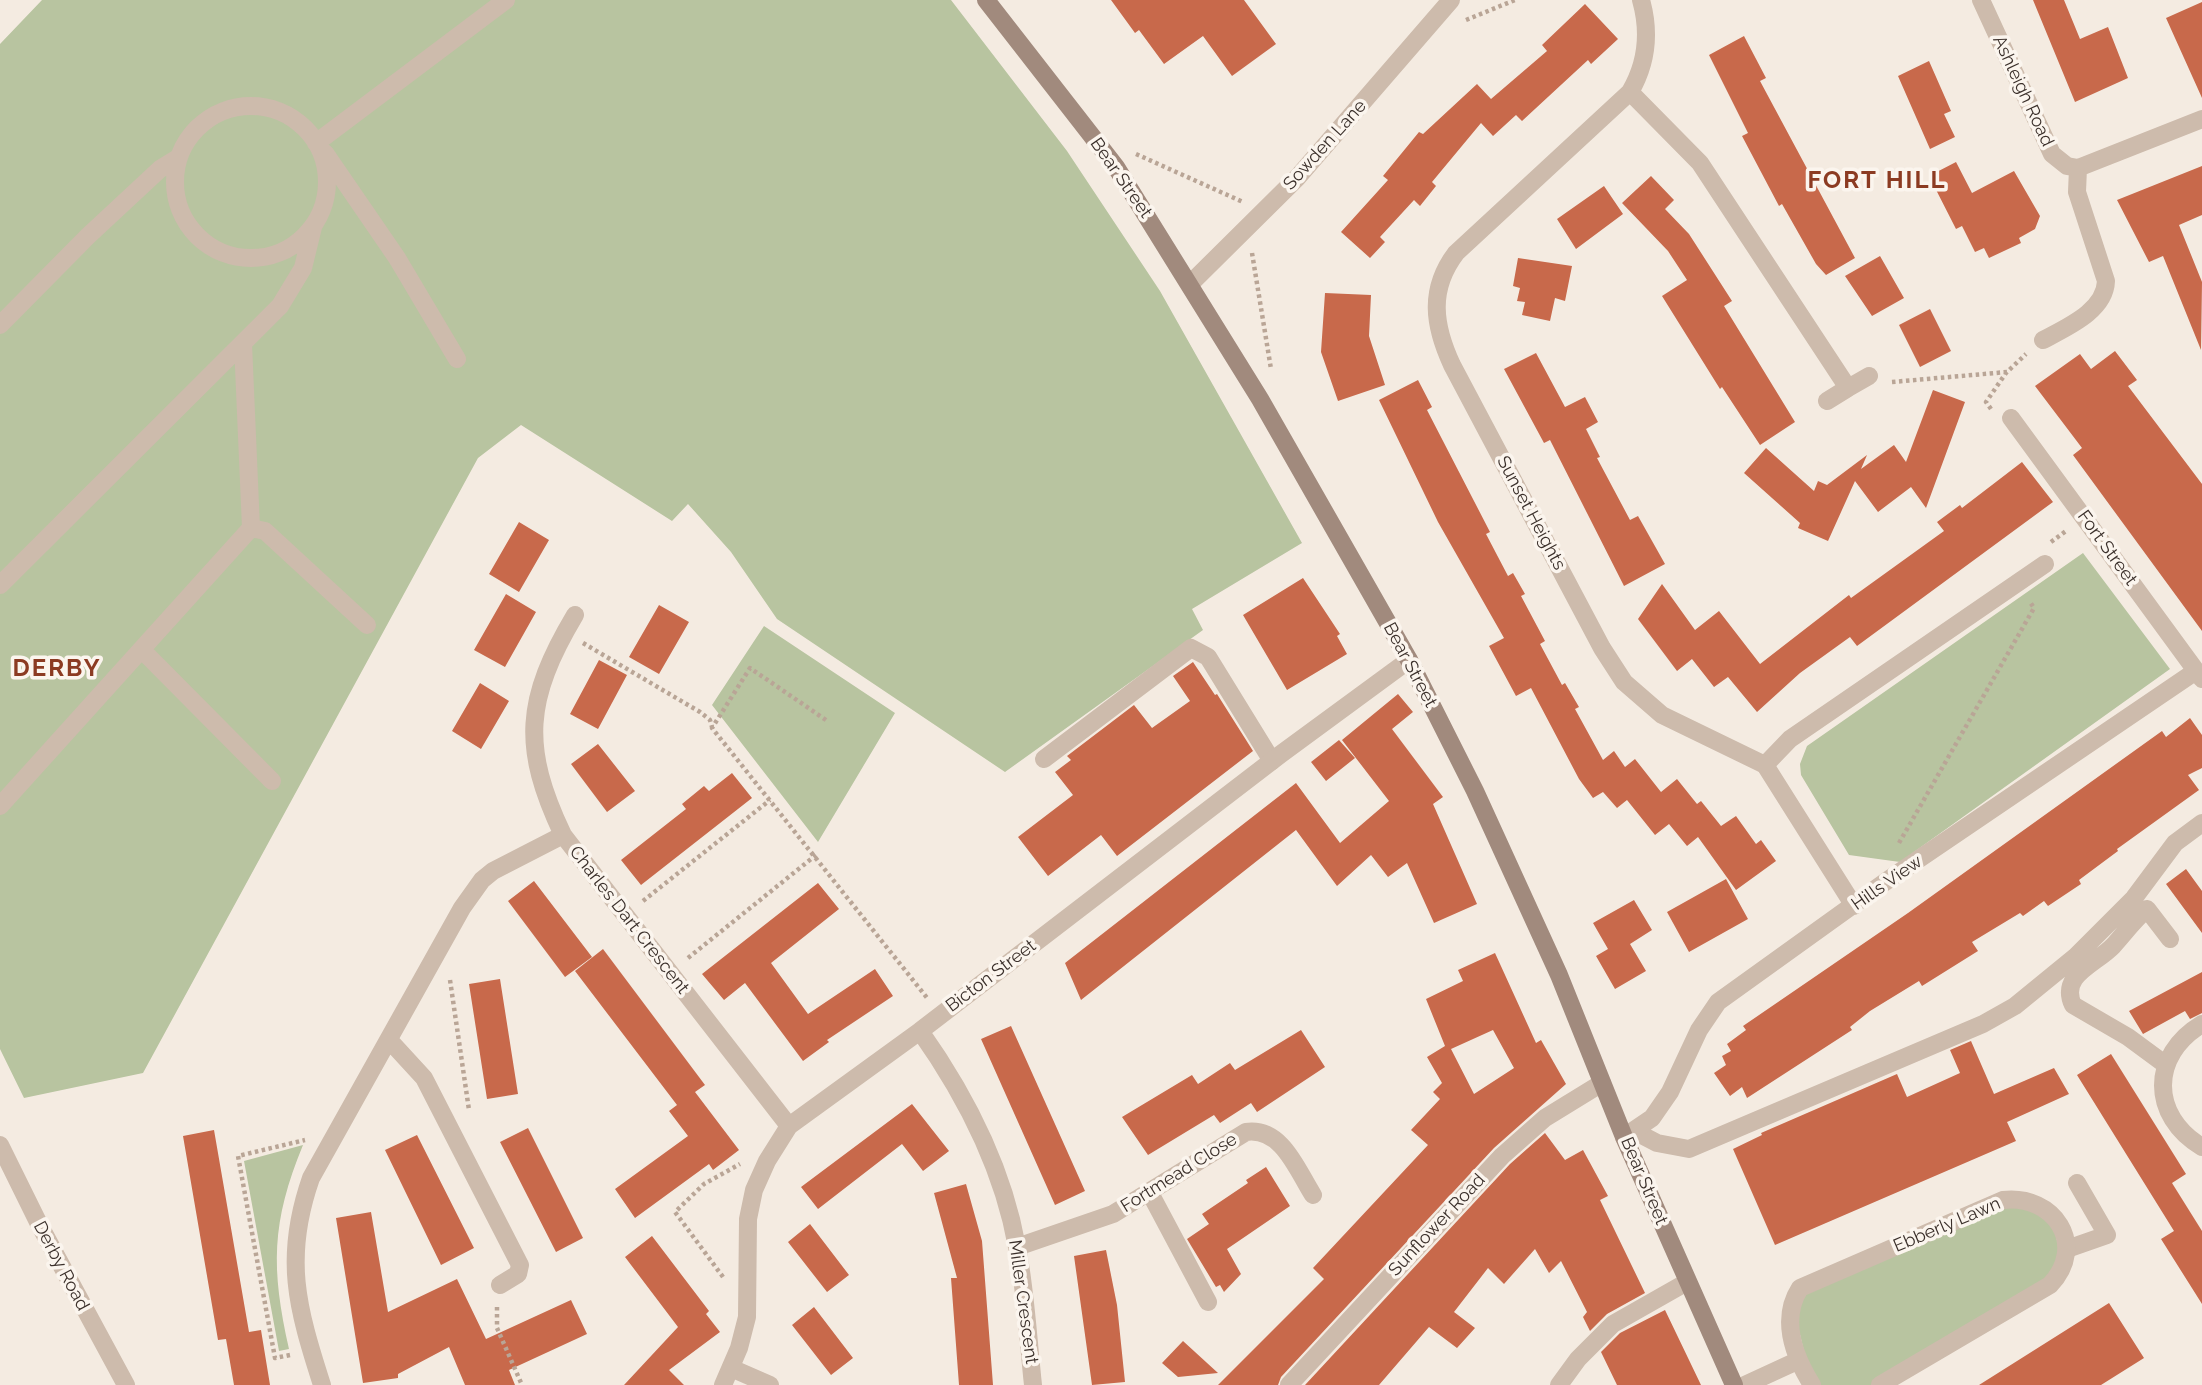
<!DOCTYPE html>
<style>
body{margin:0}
canvas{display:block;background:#f4ebe1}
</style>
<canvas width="2202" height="1385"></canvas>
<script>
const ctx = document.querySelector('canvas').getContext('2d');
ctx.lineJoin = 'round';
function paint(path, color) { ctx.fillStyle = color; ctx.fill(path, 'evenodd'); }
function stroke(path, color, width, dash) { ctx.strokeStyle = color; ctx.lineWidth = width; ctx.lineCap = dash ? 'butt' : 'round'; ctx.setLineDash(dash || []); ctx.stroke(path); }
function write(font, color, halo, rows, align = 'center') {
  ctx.font = font + ' Raleway,sans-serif'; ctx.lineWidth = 7; ctx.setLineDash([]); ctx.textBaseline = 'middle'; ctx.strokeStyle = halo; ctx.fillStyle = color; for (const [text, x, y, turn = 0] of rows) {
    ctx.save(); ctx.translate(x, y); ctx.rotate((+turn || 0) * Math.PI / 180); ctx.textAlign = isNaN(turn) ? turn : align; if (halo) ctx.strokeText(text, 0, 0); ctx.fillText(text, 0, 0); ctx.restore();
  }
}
paint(new Path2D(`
 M 42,0 L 951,0 L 1067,151 L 1160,291 L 1302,543 L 1192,609 L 1203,630 L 1005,772 L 777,619 L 731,552 L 688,504 L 672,521 L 521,425 L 478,458 L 143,1073 L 24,1098 L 0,1049 L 0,44 Z
 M 2083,553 L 2170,669 L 1900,862 L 1849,855 L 1801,775 L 1800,764 L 1807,746 Z
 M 764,626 L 895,713 L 818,842 L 712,705 Z
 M 303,1145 C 271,1223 271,1268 289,1349 L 279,1351 L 244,1161 Z
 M 2003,1200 L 2051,1213 L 2063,1268 L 1880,1385 L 1812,1385 L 1792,1301 Z`), '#b8c4a0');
paint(new Path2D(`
 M 1111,0 L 1244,0 L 1276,44 L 1232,76 L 1203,36 L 1164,64 L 1139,30 L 1135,33 Z
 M 2033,0 L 2064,0 L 2080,39 L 2108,27 L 2128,78 L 2075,102 Z
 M 2202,2 L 2202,98 L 2166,18 Z
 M 1585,4 L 1618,39 L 1591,64 L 1588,60 L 1522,121 L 1516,115 L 1493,136 L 1481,123 L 1432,182 L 1436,186 L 1420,206 L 1414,200 L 1380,237 L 1385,242 L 1370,258 L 1341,232 L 1388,180 L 1383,176 L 1419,132 L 1423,134 L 1477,84 L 1491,99 L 1547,51 L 1542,45 Z
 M 1744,36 L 1766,78 L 1760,81 L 1855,258 L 1826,275 L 1816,264 L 1782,204 L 1779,206 L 1742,136 L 1748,133 L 1709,55 Z
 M 1929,61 L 1951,111 L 1944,114 L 1955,137 L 1930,149 L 1898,76 Z
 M 1956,162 L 1972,193 L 2014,171 L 2040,216 L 2035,229 L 2019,238 L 2021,243 L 1989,258 L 1984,248 L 1975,252 L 1962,226 L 1956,229 L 1929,176 Z
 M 2202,166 L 2202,215 L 2179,225 L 2202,282 L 2201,350 L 2163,256 L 2149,262 L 2117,200 Z
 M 1651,176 L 1674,200 L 1665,209 L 1689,234 L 1732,301 L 1724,306 L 1795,422 L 1760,445 L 1722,387 L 1720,389 L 1662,296 L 1687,280 L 1668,251 L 1622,203 Z
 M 1604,186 L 1623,214 L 1576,249 L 1557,219 Z
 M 1880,256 L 1904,298 L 1872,316 L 1845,276 Z
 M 1518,258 L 1572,266 L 1565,301 L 1555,298 L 1550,321 L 1522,315 L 1525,302 L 1517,301 L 1520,288 L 1513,286 Z
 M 1325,293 L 1371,295 L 1369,336 L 1385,385 L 1338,401 L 1321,352 Z
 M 1930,309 L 1951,351 L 1920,367 L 1899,325 Z
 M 2115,351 L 2137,380 L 2128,386 L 2202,484 L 2202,631 L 2073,455 L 2082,448 L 2035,386 L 2080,354 L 2091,369 Z
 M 1536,353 L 1565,407 L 1585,397 L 1598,422 L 1586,429 L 1600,457 L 1597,458 L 1630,520 L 1638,516 L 1665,564 L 1624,586 L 1550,440 L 1544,443 L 1504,369 Z
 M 1418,380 L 1432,407 L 1427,410 L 1490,532 L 1486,534 L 1508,576 L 1513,573 L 1525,594 L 1521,596 L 1545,641 L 1540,644 L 1562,685 L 1565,683 L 1579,707 L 1575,709 L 1603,760 L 1614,751 L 1625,767 L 1635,759 L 1661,792 L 1677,779 L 1697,804 L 1701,801 L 1721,826 L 1736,816 L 1756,844 L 1761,840 L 1776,861 L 1736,890 L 1698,837 L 1687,846 L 1669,824 L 1655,835 L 1627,800 L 1617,808 L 1603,792 L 1593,798 L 1579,779 L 1531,688 L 1516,696 L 1489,646 L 1504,638 L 1438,522 L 1379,400 Z
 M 1933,390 L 1965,402 L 1926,508 L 1911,487 L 1878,512 L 1855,481 L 1828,541 L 1798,528 L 1800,523 L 1744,473 L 1766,448 L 1814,491 L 1818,481 L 1827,485 L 1867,455 L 1861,469 L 1894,445 L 1906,462 Z
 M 2022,462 L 2053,502 L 1857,646 L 1850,637 L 1800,673 L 1757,712 L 1728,677 L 1714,687 L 1692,659 L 1677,671 L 1638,619 L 1662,584 L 1695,630 L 1719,611 L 1760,664 L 1849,595 L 1851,598 L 1944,531 L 1937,522 L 1960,505 L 1962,508 Z
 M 519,522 L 549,540 L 519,592 L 489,574 Z
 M 1303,578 L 1340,634 L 1337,636 L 1347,654 L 1287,690 L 1243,615 Z
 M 506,594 L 536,612 L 505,667 L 474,650 Z
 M 659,605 L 689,622 L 659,674 L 629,657 Z
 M 599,660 L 627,675 L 598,729 L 570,714 Z
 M 1193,662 L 1215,695 L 1217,694 L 1253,751 L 1117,856 L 1101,835 L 1048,876 L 1018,837 L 1073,795 L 1055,772 L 1071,760 L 1067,756 L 1134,705 L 1152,728 L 1190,701 L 1173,676 Z
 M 480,683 L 509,701 L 481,749 L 452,731 Z
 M 1398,694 L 1413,712 L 1392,729 L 1443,797 L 1433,804 L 1477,904 L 1434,923 L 1407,863 L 1388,877 L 1371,855 L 1337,886 L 1296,830 L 1081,1000 L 1065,963 L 1296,783 L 1340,843 L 1389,801 L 1342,740 Z
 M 2190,718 L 2202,735 L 2202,768 L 2188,775 L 2199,790 L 2117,849 L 2118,851 L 2079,880 L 2081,884 L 2048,906 L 2044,901 L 2023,916 L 2020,913 L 1972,942 L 1978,951 L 1922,986 L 1919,981 L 1870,1011 L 1850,1027 L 1852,1030 L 1747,1098 L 1742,1087 L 1730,1096 L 1714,1073 L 1726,1065 L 1722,1056 L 1731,1051 L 1727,1044 L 1746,1030 L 1743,1026 L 1908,913 L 2162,731 L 2166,737 Z
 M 1339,740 L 1355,758 L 1326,781 L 1311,762 Z
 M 598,744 L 635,791 L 607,812 L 571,764 Z
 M 732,773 L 752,798 L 641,885 L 621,860 L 686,809 L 682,804 L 704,786 L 709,791 Z
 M 2186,869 L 2202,891 L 2202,933 L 2166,884 Z
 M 1726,879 L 1748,919 L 1689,952 L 1667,912 Z
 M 534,881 L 592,957 L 565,977 L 508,901 Z
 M 818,883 L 839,909 L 771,963 L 808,1014 L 875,969 L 893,996 L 827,1040 L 829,1042 L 803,1061 L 745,983 L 724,1000 L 702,974 Z
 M 1634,900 L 1652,930 L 1630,944 L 1646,971 L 1615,989 L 1596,956 L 1608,949 L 1593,923 Z
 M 603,949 L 705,1085 L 695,1092 L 739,1150 L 713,1170 L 709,1164 L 635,1218 L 615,1189 L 688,1136 L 669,1111 L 677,1105 L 575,971 Z
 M 1495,953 L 1536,1043 L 1541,1040 L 1566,1084 L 1494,1148 L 1281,1377 L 1278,1385 L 1218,1385 L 1324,1279 L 1313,1268 L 1428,1145 L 1411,1130 L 1440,1099 L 1433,1092 L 1442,1083 L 1427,1057 L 1445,1046 L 1426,999 L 1463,981 L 1458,970 ZM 1493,1030 L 1514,1068 L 1474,1094 L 1451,1049 Z
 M 2202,972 L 2202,1013 L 2190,1019 L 2185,1011 L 2143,1034 L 2129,1011 Z
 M 500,979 L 518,1094 L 487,1099 L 469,984 Z
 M 1011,1026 L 1085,1191 L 1055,1205 L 981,1039 Z
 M 1301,1030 L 1325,1067 L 1257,1112 L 1251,1103 L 1220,1123 L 1214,1115 L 1148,1155 L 1122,1117 L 1192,1075 L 1198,1084 L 1230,1063 L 1235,1070 Z
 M 1971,1041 L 1994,1094 L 2054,1068 L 2069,1094 L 2007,1122 L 2016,1141 L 1775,1245 L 1733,1149 L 1762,1135 L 1761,1133 L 1897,1074 L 1907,1097 L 1960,1073 L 1950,1050 Z
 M 2111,1054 L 2186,1174 L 2172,1183 L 2202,1231 L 2202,1304 L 2161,1239 L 2174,1231 L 2077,1075 Z
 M 912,1104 L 949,1151 L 923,1171 L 902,1144 L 818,1209 L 801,1187 Z
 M 528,1128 L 583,1238 L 556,1252 L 500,1142 Z
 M 214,1130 L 249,1332 L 261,1330 L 270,1385 L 234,1385 L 226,1339 L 218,1340 L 183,1136 Z
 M 1545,1133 L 1565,1160 L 1583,1150 L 1608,1196 L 1600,1200 L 1645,1293 L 1607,1314 L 1590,1331 L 1583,1317 L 1587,1312 L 1561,1261 L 1549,1273 L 1535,1249 L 1504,1284 L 1488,1268 L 1454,1312 L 1475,1328 L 1457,1348 L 1429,1327 L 1379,1385 L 1305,1385 L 1510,1164 Z
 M 417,1135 L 474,1248 L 441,1265 L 385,1150 Z
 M 1266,1167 L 1290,1206 L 1227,1249 L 1241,1274 L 1224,1292 L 1220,1285 L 1216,1287 L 1187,1239 L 1209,1224 L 1202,1214 L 1248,1183 L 1246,1180 Z
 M 966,1184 L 982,1241 L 993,1385 L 959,1385 L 951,1278 L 957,1278 L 934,1193 Z
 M 371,1212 L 388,1312 L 457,1279 L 486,1339 L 571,1300 L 587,1334 L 509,1370 L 515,1385 L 465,1385 L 449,1347 L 398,1374 L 398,1378 L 363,1383 L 336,1218 Z
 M 810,1224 L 849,1275 L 827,1292 L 788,1242 Z
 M 652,1236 L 709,1311 L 706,1314 L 720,1332 L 669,1370 L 684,1385 L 624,1385 L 678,1327 L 625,1257 Z
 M 1106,1250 L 1117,1305 L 1125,1382 L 1092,1385 L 1074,1256 Z
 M 2109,1303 L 2144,1358 L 2101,1385 L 1979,1385 Z
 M 814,1307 L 853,1358 L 831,1375 L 792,1325 Z
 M 1665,1310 L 1701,1385 L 1617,1385 L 1601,1352 L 1620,1333 Z
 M 1183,1341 L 1218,1373 L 1178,1377 L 1162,1363 Z`), '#c8694b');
stroke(new Path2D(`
 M 1466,20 L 1515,0
 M 1136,154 L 1243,202
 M 1252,253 L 1271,369
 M 1892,382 L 2007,372 L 2026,354
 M 1991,409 L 1986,402 L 2006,373
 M 2051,542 L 2066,531
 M 583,643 L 700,712 L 710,720 L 712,727
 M 826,720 L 750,668 L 712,728 L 928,999
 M 1899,843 L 2034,608 L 2030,602
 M 643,901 L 770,800
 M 688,958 L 816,855
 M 450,980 L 469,1110
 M 723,1277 L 675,1212 L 704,1184 L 740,1164
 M 497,1307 L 497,1328 L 522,1385
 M 290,1355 L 275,1358 L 238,1156 L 305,1140`), '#b9a596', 4.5, [3.5, 3.5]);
stroke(new Path2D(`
 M175 182a76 76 0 1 1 152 0a76 76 0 1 1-152 0Z
 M 316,143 L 506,0
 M 325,153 L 397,258 L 457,359
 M 0,325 L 88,236 L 160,169 L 178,158
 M 251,528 L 265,531 L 367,625
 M 0,585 L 280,306 L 303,268 L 313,227
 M 143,651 L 272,781
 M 1044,759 L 1191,648 L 1208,657 L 1272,761
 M 1765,765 L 1790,739 L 2045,564
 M 0,806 L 251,528 L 243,344
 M 2166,1065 L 2128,1037 L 2073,1005 C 2059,975 2096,964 2113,946 C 2124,934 2134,920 2147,909 L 2170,939
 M 1634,1131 L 1657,1143 L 1689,1149 L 1983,1024 L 2015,1006 L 2075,957 L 2134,898 L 2175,843 L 2202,823
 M 1150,1193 L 1208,1302
 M 2067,1249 L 2107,1235 L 2077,1183
 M 731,1368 L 770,1385`), '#cdbbac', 18);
stroke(new Path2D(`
 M 1641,0 C 1650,32 1647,63 1630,92 L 1700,163 L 1848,388 L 1869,376
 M 1981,0 L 2052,154 L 2067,166 L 2078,168 L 2077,192 L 2106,281 C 2105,311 2067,327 2043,340
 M 1630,92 L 1456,253 C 1428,290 1434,326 1452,365 L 1602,648 L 1624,682 L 1662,715 L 1765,765 L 1854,906
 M 2078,168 L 2202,119
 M 1191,283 L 1297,178 L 1451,0
 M 1827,401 L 1848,388
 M 2011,418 L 2202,679
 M 563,835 C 521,747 525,699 575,615
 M 2202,1024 C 2150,1055 2150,1116 2202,1147
 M 920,1031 C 966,1096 1003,1168 1017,1247 C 1026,1293 1028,1339 1033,1385
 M 390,1041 L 424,1078 L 520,1265 L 518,1274 L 500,1285
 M 1624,1137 L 1652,1118 L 1670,1092 L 1699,1030 L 1718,1002 L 1885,882 L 2196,671
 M 0,1145 L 39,1224 L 126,1385
 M 1017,1247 L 1113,1214 L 1246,1132 C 1282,1127 1297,1170 1313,1195
 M 322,1385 C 297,1307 283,1258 311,1178 L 462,908 L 482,880 L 493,871 L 563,835 L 789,1126
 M 723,1385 L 739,1348 L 747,1317 L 748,1219 L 754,1190 L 767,1161 L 789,1126 L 920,1031 L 1281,754 L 1409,660
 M 1289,1385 L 1502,1156 L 1545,1118 L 1602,1083
 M 1559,1385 L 1578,1359 L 1613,1324 L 1687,1282
 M 1745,1385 L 1797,1361
 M 1812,1385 C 1794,1356 1780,1319 1800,1288 L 2003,1200 C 2054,1194 2088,1245 2050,1285 L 1880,1385`), '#cdbbac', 18);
stroke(new Path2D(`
 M 986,0 L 1116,167 L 1260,399 L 1409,660 L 1475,791 L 1559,975 L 1624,1137 L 1734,1385`), '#a18a7d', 18);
write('18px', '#3b302b', '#fbf5ee', [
 ["Ashleigh Road",2023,91,65],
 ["Sowden Lane",1325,145,-48],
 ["Bear Street",1121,178,55],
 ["Sunset Heights",1531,513,62],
 ["Fort Street",2107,548,54],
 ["Bear Street",1410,665,62],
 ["Hills View",1887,883,-35],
 ["Charles Dart Crescent",629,920,52],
 ["Bicton Street",991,976,-37],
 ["Fortmead Close",1179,1173,-32],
 ["Bear Street",1644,1181,67],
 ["Sunflower Road",1437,1225,-47],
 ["Ebberly Lawn",1947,1225,-23],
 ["Derby Road",61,1266,62],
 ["Miller Crescent",1023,1302,82]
]);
ctx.letterSpacing = '2px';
write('bold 24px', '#8c3b22', '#fbf5ee', [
 ["FORT HILL",1877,181],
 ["DERBY",57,669]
]);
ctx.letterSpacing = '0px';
</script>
